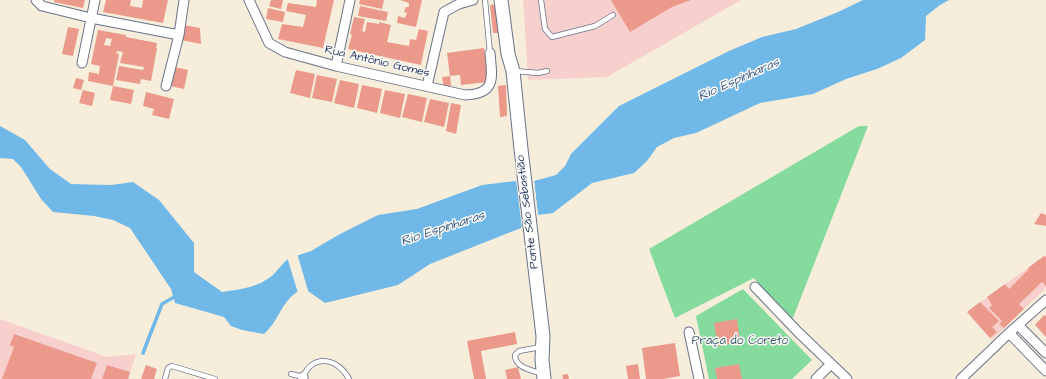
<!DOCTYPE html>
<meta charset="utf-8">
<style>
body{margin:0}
canvas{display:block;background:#f6eedb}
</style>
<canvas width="1046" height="379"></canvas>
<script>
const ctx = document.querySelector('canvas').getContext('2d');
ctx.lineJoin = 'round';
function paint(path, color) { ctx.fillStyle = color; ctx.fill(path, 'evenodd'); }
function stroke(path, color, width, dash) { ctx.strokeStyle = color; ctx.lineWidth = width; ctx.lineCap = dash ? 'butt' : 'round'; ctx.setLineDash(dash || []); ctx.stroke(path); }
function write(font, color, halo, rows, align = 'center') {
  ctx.font = font + ' "Architects Daughter",sans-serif'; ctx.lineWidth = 3; ctx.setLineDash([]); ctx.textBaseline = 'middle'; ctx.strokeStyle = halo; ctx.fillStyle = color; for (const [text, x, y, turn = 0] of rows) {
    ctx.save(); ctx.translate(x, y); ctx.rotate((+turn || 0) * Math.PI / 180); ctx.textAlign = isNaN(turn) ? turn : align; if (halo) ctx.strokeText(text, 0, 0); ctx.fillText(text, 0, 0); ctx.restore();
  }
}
paint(new Path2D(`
 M 523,0 L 741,0 L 607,77 L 528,80 Z
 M 1044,256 L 1046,257 L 1046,288 L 992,340 L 967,312 Z
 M 0,319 L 107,357 L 136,354 L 128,379 L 0,379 Z`), '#f7d0ce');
paint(new Path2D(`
 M 859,126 L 868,126 L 791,323 L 754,278 L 675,318 L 649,249 Z
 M 743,289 L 812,360 L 792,379 L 709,379 L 696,316 Z`), '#85da9d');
paint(new Path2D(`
 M 863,0 L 949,0 L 940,5 L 926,16 L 925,40 L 901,58 L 877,69 L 846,79 L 813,94 L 760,103 L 696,133 L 674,138 L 657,147 L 647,161 L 634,173 L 592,183 L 553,213 L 538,215 L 534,181 L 556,175 L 565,166 L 571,154 L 619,106 L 729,51 L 762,37 L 796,29 L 838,12 Z
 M 0,126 L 25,140 L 50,169 L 71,184 L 111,185 L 133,182 L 159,200 L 194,243 L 194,272 L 222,292 C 240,289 258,288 273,275 C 279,269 283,262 291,257 L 300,290 C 280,302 280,320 264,334 L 242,330 L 231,326 L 224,317 L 175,303 L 171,289 L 130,228 L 113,220 L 94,216 L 53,212 L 41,199 L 21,167 L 13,159 L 0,158 Z
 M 515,181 L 524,182 L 529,220 L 521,228 L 430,264 L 398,285 L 325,303 L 305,289 L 296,256 L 311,251 L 340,234 L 378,215 L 417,209 L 482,185 Z`), '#70b8e8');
paint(new Path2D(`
 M 516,179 L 525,180 L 534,179 L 538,217 L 531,220 L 522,229 Z
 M 297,253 L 309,294 L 302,290 L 298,293 L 287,257 Z`), '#f6eedb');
stroke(new Path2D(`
 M 143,353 L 162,304 L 176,296`), '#70b8e8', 3.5);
paint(new Path2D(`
 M 54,0 L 85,0 L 83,8 L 54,2 Z
 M 106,0 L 131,0 L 130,6 L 142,8 L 143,0 L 168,0 L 163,23 L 103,12 Z
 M 271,0 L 283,0 L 281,9 L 269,6 Z
 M 317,0 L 334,0 L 323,48 L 278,39 L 282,24 L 303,27 L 306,15 L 286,11 L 288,3 L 316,7 Z
 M 360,0 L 384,0 L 382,9 L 359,4 Z
 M 400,0 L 422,0 L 416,27 L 397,23 L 398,16 L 405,18 L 407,13 L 404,12 L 406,7 L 409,7 L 409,3 Z
 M 611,0 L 691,0 L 672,7 L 630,32 Z
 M 497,4 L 500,33 L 493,33 L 490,5 Z
 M 360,6 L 388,12 L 386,21 L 358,16 Z
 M 268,8 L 285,12 L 283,22 L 266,19 Z
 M 354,17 L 365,19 L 362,31 L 365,32 L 367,22 L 379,24 L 379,22 L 391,25 L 387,42 L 409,46 L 410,39 L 416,40 L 419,29 L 428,31 L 421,65 L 348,49 L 352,35 L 350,34 Z
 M 184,25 L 200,28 L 201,44 L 181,40 Z
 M 68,27 L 79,29 L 73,56 L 62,54 Z
 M 98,30 L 126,35 L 126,37 L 157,43 L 156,48 L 157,48 L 151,81 L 141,79 L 140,84 L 116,80 L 119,66 L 143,70 L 144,67 L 120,63 L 123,52 L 117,51 L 116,53 L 119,54 L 113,86 L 88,81 L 89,72 L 99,74 L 100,66 L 91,64 ZM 106,38 L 112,39 L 110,46 L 104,45 Z
 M 484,48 L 488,82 L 461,85 L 460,75 L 450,76 L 447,53 Z
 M 175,67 L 188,70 L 184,89 L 170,86 Z
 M 296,70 L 315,74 L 310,98 L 290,93 Z
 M 317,75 L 337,79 L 332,102 L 312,98 Z
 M 450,76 L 451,86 L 444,87 L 442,77 Z
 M 76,78 L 84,80 L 81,90 L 73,88 Z
 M 340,80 L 359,84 L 354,108 L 334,103 Z
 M 362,85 L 382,89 L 377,113 L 357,108 Z
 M 506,85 L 507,116 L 500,117 L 498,86 Z
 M 113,86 L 134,90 L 131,104 L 110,100 Z
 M 83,90 L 95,93 L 92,106 L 79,103 Z
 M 385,90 L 405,94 L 400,118 L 380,113 Z
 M 146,92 L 174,99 L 169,119 L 152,115 L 154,109 L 143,106 Z
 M 408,94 L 427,98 L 422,122 L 402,117 Z
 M 430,99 L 449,103 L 444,127 L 424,122 Z
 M 451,103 L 461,105 L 456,134 L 446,131 Z
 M 1041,213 L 1046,215 L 1046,226 L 1034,224 Z
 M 1044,256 L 1046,257 L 1046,286 L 1042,282 L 1019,304 L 1024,309 L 1004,328 L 999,324 L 1002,321 L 989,308 L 992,305 L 987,297 L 1005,284 L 1009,289 L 1029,269 L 1028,268 Z
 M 980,302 L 999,321 L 992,327 L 997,332 L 990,338 L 967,312 Z
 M 1044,315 L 1046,316 L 1046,337 L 1035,325 Z
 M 737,319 L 740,342 L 718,346 L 714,323 Z
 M 515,332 L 517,344 L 481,351 L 486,379 L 474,379 L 467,341 Z
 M 14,334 L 97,363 L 91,379 L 2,379 L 14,347 L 10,345 Z
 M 675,343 L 680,376 L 663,379 L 646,379 L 642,348 Z
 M 638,364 L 640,379 L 628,379 L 626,366 Z
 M 739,364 L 742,379 L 717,379 L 715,368 Z
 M 107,365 L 130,372 L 128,379 L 102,379 Z
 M 146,365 L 157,369 L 154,379 L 141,379 Z
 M 518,367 L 521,379 L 507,379 L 505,370 Z
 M 568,374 L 569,379 L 563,379 L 562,375 Z`), '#eb998a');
const lane = new Path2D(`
 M 485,0 L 490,53
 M 541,0 L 545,29 L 552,37 L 595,26 L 613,15
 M 515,71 L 538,73 L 547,71
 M 541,347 L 519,351 L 515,355 C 515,368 532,370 542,374
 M 291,374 L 303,377 C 313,353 338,358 349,379
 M 165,379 L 168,368 L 172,366 L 215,379`);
const street = new Path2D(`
 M 36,0 L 42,6 L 91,18 L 179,35
 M 249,0 L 269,43 L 285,52 L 336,66 L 465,95 C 497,94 492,77 490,53
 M 82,63 L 95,0
 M 336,66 L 350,0
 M 166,86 L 179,35 L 184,0
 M 427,86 L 444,12 L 459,4 L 473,0
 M 755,287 L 798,332 L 847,379
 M 1018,325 L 1046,353
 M 689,332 L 699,379
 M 1009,333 L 1046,371
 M 303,377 L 303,379
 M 816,379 L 831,364
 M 961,379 L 1009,333 L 1046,300`);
const secondary = new Path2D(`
 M 501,0 L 508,54 L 513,71 L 521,149 L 543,336 L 542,360 L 544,379`);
stroke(lane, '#68728a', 6);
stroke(street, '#68728a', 11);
stroke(secondary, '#68728a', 15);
stroke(lane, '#fff', 4.5);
stroke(street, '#fff', 9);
stroke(secondary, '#fff', 13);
write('12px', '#1b2f5e', '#fdfcf7', [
 ["Rua Antônio Gomes",377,62,13],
 ["Ponte São Sebastião",528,212,-97]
]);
write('12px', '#365a6e', '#fdfcf7', [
 ["Praça do Coreto",740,341]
]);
write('italic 13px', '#355887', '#fdfcf7', [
 ["Rio Espinharas",739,80,-24],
 ["Rio Espinharas",443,229,-18]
]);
</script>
